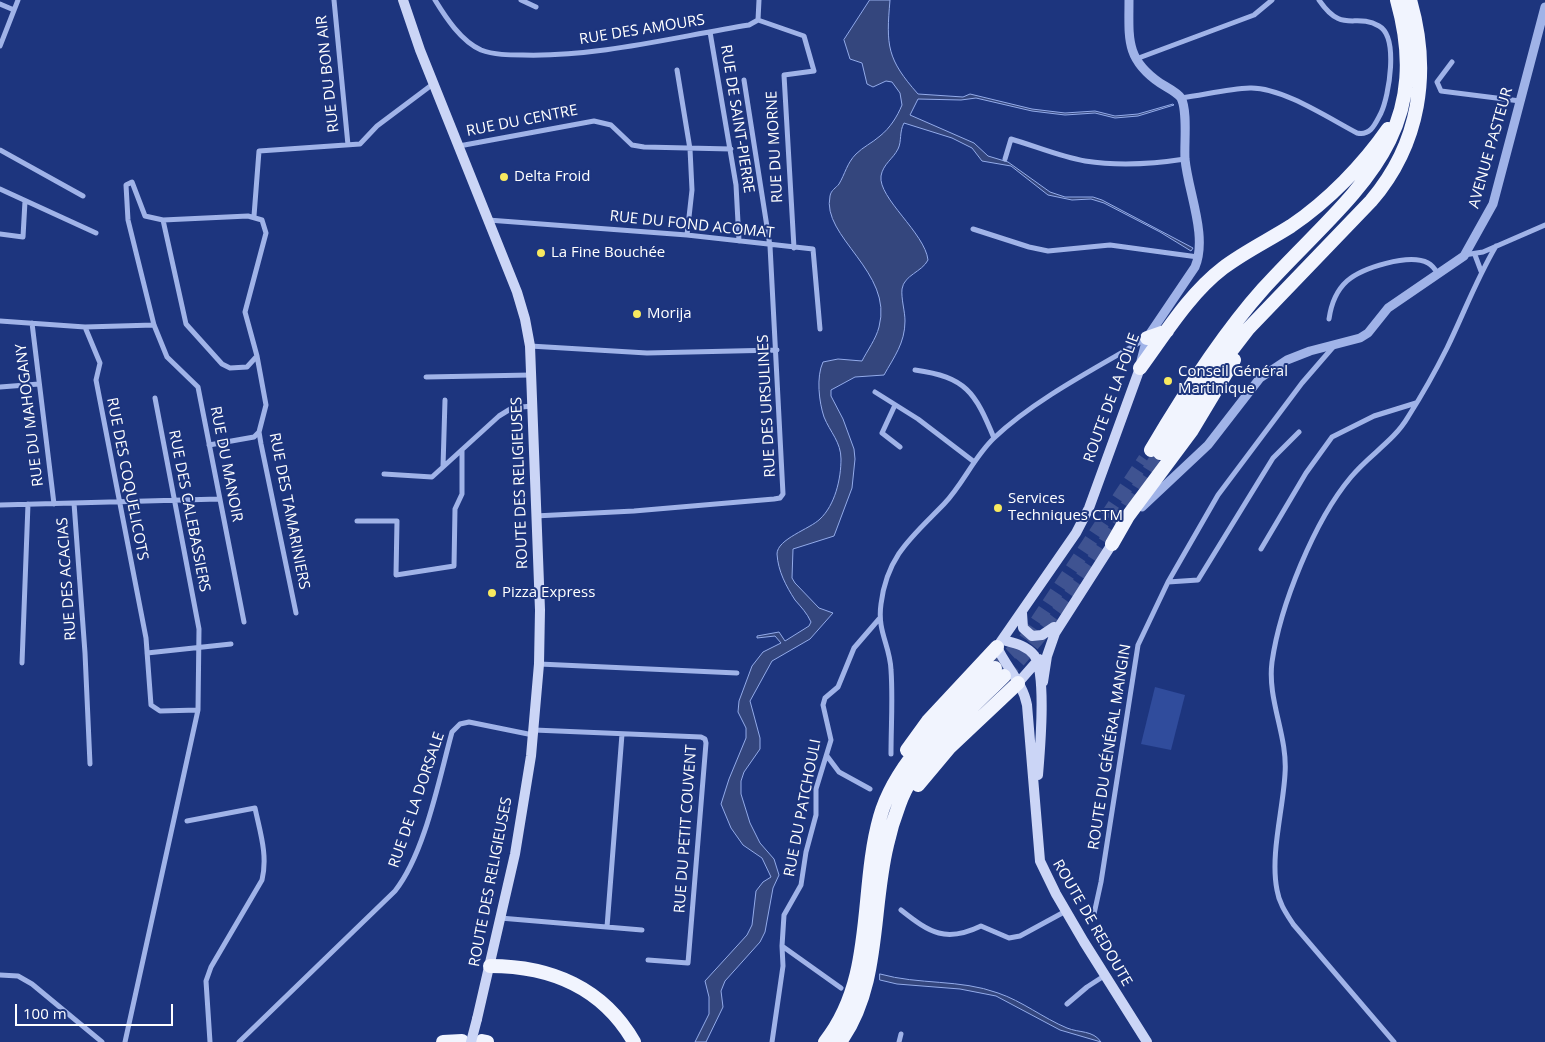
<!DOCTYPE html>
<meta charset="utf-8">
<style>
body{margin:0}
#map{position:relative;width:1545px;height:1042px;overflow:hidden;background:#1d357e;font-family:"Open Sans",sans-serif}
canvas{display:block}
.scale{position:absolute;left:15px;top:1004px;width:158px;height:22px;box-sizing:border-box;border:2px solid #fff;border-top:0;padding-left:6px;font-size:15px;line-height:18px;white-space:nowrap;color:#fff;-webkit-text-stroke:4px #1d357e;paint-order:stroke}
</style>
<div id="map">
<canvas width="1545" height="1042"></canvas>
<div class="scale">100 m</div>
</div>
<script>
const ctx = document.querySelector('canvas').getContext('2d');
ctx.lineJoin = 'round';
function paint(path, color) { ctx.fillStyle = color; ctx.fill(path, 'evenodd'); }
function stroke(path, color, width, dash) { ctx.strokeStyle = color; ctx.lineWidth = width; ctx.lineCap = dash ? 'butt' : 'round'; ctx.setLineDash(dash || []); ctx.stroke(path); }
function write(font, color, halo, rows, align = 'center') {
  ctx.font = font + ' "Open Sans",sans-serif'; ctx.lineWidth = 4; ctx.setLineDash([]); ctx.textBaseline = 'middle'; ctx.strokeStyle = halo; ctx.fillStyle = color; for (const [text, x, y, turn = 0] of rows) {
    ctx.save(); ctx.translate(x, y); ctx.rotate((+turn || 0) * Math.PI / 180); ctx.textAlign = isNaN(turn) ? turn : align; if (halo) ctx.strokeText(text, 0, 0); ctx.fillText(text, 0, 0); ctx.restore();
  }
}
paint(new Path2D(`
 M 1155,687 L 1185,695 L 1171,750 L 1141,744 Z`), '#304c9c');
const water = new Path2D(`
 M 870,0 L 890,0 C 886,46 887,59 918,94 L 963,97 L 970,94 L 1032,109 L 1065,113 L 1095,111 L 1115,116 L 1138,114 L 1173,104 L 1174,105 L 1138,116 L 1115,118 L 1095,113 L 1065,115 L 1032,111 L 976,98 L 961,100 L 918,99 L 910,115 L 974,143 L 988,156 L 1008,162 L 1050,192 L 1065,197 L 1093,197 L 1102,200 L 1193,248 L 1191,251 L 1160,232 L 1104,203 L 1091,199 L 1072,200 L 1048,195 L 1011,166 L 982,161 L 972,148 L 952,138 L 904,123 C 899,132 902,141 898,149 C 893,159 883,164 881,176 C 878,198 925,233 928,260 C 922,272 904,275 902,289 C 901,299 905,311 905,321 C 905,343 894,357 884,375 L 855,377 L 831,390 L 831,396 L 843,419 L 854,449 L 855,459 L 852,488 L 834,536 L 793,549 L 792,578 L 795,583 L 819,608 L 833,613 L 810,639 L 772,661 L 750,701 L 760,738 L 760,749 L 744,772 L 741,781 L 741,794 L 750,823 L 760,843 L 774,859 L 779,875 L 773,888 L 765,932 L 760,942 L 725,981 L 721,991 L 723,1007 L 706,1042 L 695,1042 L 709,1014 L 709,997 L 705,981 L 747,935 L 752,925 L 756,891 L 763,882 L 771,877 L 762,858 L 743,845 L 731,828 L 721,804 L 729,779 L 746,738 L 746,728 L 738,712 L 739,701 L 752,666 L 763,652 L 781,643 L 775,636 L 757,638 L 757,636 L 779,632 L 785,641 L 809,626 L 811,622 C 807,613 801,607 795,600 C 786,586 778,571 777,554 C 777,539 810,529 820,519 C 835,505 841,479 841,459 C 841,442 830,432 824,417 C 819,402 816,377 823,362 L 838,359 L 862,361 C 867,351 876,339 879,327 C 894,272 821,237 830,196 C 831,190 836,188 839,184 C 845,174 847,163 856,154 C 863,147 872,143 880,136 C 890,128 897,117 902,105 L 900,93 L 892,82 L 886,81 L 873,87 L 867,84 L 862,63 L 850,59 L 844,40 Z
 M 880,974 C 919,985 960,979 998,993 C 1022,1001 1043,1018 1067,1028 C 1079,1033 1093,1030 1101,1042 L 1060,1030 L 996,996 L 960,989 L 897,984 L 880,980 Z`);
paint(water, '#34467d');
stroke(water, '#93abea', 1);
stroke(new Path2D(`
 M 995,668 L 1024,641 L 1145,459
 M 1004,676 C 1068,611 1111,530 1160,453`), '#3f5391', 14, [14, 7]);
stroke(new Path2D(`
 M 334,0 L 348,145
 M 435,0 C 446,18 461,41 481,50 C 494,55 509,55 523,55 C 599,57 674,37 749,25 L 758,20 L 804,36 L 814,71 L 784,75 L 794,248
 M 521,0 L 536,7
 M 0,4 L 14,10
 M 758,20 L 759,0
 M 710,32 L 736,185 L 739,241
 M 0,46 L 18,0
 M 1136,59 L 1254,15 L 1272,0
 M 1452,62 L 1437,82 L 1441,91 L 1520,101
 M 677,70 L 690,149 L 692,190 L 687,235
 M 1181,98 C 1204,95 1227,89 1250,88 C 1282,87 1330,119 1357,133 C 1371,136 1375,124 1381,113 C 1389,96 1399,37 1379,26 C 1354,12 1343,35 1319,0
 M 459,146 L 594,121 L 611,125 L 632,145 L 644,147 L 731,149
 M 0,150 L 83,196
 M 1005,159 L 1011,139 C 1035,146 1061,157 1085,161 C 1118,166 1153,164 1185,159
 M 0,189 L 96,233
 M 248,216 L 262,220 L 266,233 L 245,312 L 257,356 L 247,367 L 230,368 L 222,364 L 186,324 L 163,220 Z
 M 254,216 L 259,151 L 360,144 L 377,126 L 433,84
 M 163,220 L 145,216 L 132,182 L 126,185 L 128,220 L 154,325 L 167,357 L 198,387 L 244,622
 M 488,220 L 687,235 L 813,249 L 820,329
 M 973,229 L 1029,247 L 1048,251 L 1110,245 L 1198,257
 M 0,234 L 23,237 L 25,201
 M 1464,255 L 1483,252 L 1545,225
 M 1475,255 L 1481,271
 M 1329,319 C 1331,305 1337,290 1347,281 C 1362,268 1409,253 1428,263 C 1432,265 1435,269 1438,274
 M 0,321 L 85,327 L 154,325
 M 32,323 L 54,504
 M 85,327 L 100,363 L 96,380 L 146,638 L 151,705 L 160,711 L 198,710
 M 530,346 L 647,353 L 777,350
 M 257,356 L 266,405 L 259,432 L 261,444 L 296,613
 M 915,370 C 966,377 975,392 994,438
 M 426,377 L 531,375
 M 0,387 L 39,384
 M 875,392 L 918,419 L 973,461
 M 895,405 L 882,433 L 900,447
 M 209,445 L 254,437 L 259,432
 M 443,467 L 445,400
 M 384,474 L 432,477 L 499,416 L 512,408 L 532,406
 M 74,503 L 85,653 L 90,764
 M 0,505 L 219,499
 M 535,516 L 634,511 L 774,499 L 780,498 L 783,494 L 770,246 L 744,80
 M 357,521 L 397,521 L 396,575 L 454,566 L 455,509 L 462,494 L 462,450
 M 1261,549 L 1306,473 L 1332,437 L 1374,416 L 1416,403
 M 1168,582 L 1198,580 L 1273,458 L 1299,432
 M 147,653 L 231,644
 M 22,663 L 28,504
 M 539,664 L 737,673
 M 534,730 L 701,737 L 705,739 L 706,743 L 688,963 L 648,960
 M 891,754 C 891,726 893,698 891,670 C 890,645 877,632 881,604 C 887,555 913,536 944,504 C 963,484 974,457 994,438 C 1035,399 1098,367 1147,338
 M 827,756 L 839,772 L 870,789
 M 187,821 L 255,808 C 260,832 268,855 262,880 L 211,967 L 206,981 L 210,1042
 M 901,910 C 930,933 946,943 981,926 L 1009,938 L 1020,936 L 1066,911
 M 1094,914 L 1101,882 L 1138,645 L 1168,582 L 1218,495 L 1302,383 L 1334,346
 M 500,918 L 642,930
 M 607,927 L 622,734
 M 0,975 L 18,976 L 32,984 L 102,1042
 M 841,988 L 782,946 L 784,915 L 801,885 L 806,852 L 816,815 L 816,789 L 831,740 L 823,705 L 825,698 L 838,687 L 854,648 L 879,619
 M 1067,1004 L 1087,987 L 1104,976
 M 125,1042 L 198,710 L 199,629 L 155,398
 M 239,1042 L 395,891 C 425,853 439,779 452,732 L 460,724 L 469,722 L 533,735
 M 772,1042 L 783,966 L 782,946
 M 899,1042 L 901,1034
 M 1394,1042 L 1293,924 C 1286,913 1279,903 1277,890 C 1270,855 1283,810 1285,774 C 1288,736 1267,700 1272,662 C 1280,606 1314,521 1351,477 C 1369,455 1394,441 1408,417 C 1422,395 1435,372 1447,348 C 1464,313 1476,280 1496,246`), '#a0b3e8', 5);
stroke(new Path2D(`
 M 1129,0 C 1129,38 1125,59 1160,83 C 1166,87 1177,92 1181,98 C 1188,111 1184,143 1185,159 C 1188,192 1208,236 1195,267 L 1147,338 L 1141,361
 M 1142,507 L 1208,445 L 1260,378 L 1287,360 L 1310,351 L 1360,338 L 1368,333 L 1388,308 L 1464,256 L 1493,204 L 1545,7`), '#a0b3e8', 9);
stroke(new Path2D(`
 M 403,0 L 420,50 L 517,292 L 525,319 L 530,346 L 540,610 L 539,664 L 531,756 L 515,854 L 477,1019
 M 1140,368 L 1089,508 L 1076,533 L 997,647 C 1006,667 1023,683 1027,705 L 1040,861 L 1056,894 L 1084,942 L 1147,1042
 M 1022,613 L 1023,628 L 1032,636 L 1042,635 L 1054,627
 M 1003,640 C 1014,643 1026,645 1034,655 C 1047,673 1040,750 1038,775
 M 1043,682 L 1047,656 L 1055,633 L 1112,544
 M 1018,683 L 1039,659`), '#cbd5f6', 10);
stroke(new Path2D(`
 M 1147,338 L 1167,331
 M 1140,368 C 1165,334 1189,294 1223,268 C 1244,252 1269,240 1291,226 C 1328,201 1363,165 1388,129
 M 1151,450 C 1183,396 1221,336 1263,289 C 1347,196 1437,142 1397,0
 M 1160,453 L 1208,381 L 1248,329 L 1371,201 C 1420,144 1431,72 1410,0
 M 1112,544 L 1128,516 L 1192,430 L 1234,360
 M 907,750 L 928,721 L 997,647
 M 918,785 L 949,748 L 1018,683
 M 490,966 C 551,966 603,988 634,1042
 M 482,1041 L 487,1042
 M 443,1042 L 462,1041
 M 825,1042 C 876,978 859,891 880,817 C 896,759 955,709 995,668
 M 840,1042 C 881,985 871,910 887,845 C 890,831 894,818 899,805 C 916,756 968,712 1004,676`), '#f1f4fe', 14);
stroke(new Path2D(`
 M 471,1042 L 477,1019`), '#cbd5f6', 10);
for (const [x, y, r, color] of [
 [504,177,5,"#f8e95f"],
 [541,253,5,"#f8e95f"],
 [637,314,5,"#f8e95f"],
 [1168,381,5,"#f8e95f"],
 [998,508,5,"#f8e95f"],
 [492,593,5,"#f8e95f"]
]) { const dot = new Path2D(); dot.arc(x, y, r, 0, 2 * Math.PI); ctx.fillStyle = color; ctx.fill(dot); stroke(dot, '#1d357e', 2); }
write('15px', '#fff', '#1d357e', [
 ["RUE DES AMOURS",642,30,-9],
 ["RUE DU BON AIR",328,74,-96],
 ["RUE DE SAINT-PIERRE",737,119,81],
 ["RUE DU CENTRE",522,121,-11],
 ["RUE DU MORNE",775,147,-93],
 ["AVENUE PASTEUR",1491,148,-74],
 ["RUE DU FOND ACOMAT",692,225,6],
 ["ROUTE DE LA FOLIE",1112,398,-70],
 ["RUE DES URSULINES",767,406,-93],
 ["RUE DU MAHOGANY",30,415,-97],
 ["RUE DU MANOIR",226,464,79],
 ["RUE DES COQUELICOTS",127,479,79],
 ["ROUTE DES RELIGIEUSES",520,483,-92],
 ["RUE DES CALEBASSIERS",189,511,79],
 ["RUE DES TAMARINIERS",289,511,79],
 ["RUE DES ACACIAS",67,579,-94],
 ["ROUTE DU GÉNÉRAL MANGIN",1110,747,-81],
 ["RUE DE LA DORSALE",417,800,-71],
 ["RUE DU PATCHOULI",803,808,-79],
 ["RUE DU PETIT COUVENT",686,829,-86],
 ["ROUTE DES RELIGIEUSES",491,882,-79],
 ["ROUTE DE REDOUTE",1092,923,60]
]);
write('15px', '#fff', '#1d357e', [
 ["Delta Froid",514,177],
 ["La Fine Bouchée",551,253],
 ["Morija",647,314],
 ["Conseil Général",1178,372],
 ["Martinique",1178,389],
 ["Services",1008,499],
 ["Techniques CTM",1008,516],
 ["Pizza Express",502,593]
], 'left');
</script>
